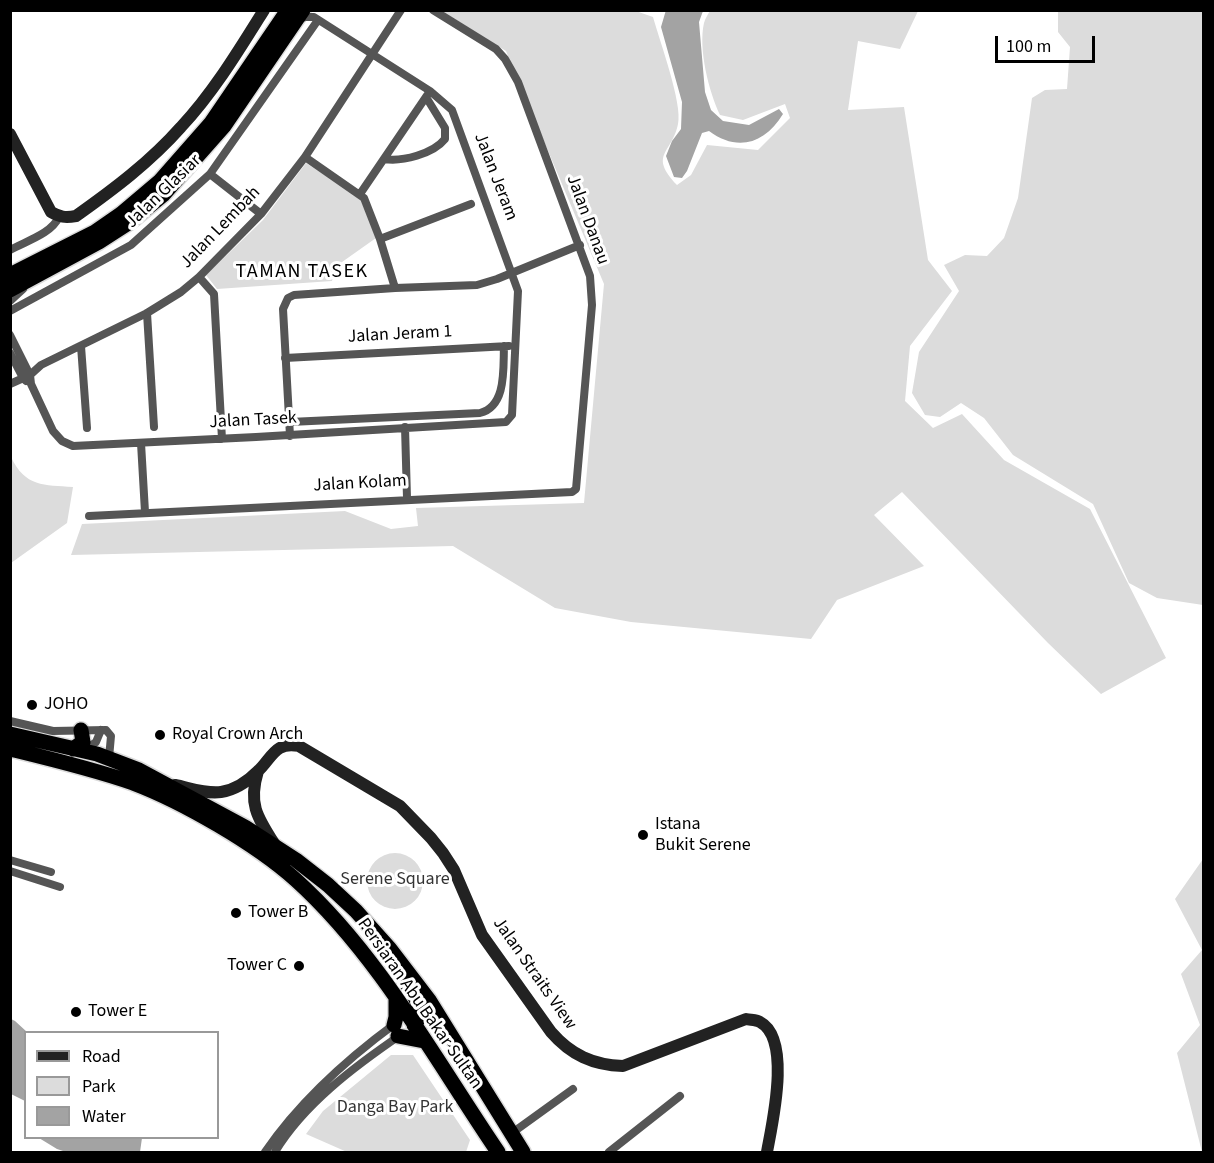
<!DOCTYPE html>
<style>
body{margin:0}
#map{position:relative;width:1214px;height:1163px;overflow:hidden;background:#fff;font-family:"Source Sans 3",sans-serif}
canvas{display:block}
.frame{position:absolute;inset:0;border:12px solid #000;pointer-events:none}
.legend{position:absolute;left:24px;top:1031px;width:195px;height:108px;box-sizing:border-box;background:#fff;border:2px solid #999;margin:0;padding:8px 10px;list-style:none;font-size:18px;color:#000}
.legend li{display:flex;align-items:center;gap:12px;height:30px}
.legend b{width:30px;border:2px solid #999}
.scale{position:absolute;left:995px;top:36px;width:100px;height:27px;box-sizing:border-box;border:3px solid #000;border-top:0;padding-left:8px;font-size:18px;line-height:21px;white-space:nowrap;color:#000;-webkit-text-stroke:4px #fff;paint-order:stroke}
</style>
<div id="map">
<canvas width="1214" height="1163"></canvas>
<div class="frame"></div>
<ul class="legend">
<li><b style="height:8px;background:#222"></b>Road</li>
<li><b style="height:16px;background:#dcdcdc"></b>Park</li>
<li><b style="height:16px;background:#a3a3a3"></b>Water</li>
</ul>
<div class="scale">100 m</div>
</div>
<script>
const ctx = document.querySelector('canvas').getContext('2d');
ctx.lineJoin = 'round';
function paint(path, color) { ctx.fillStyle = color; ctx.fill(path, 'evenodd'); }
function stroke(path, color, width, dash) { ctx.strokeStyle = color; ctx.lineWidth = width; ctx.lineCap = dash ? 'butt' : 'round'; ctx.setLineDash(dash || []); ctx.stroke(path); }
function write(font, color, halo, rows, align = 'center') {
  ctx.font = font + ' "Source Sans 3",sans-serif'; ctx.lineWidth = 6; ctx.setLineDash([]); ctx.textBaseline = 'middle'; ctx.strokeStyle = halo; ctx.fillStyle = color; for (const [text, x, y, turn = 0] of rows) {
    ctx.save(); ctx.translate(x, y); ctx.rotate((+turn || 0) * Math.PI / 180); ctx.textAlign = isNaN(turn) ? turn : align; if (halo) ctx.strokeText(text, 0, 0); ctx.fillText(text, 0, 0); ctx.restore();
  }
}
paint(new Path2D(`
 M 633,10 L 653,17 C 659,39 683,104 678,124 C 672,154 648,154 677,185 L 691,175 L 707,145 L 758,150 L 790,118 L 785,104 L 743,120 L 720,115 C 709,92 698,49 704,23 C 705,19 708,14 710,11 L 918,11 L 900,49 L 858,41 L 848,110 L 904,107 L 928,260 L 952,291 L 910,346 L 905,401 L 933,428 L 962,414 L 1004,460 L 1090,509 L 1166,658 L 1101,694 L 1048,643 L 902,492 L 874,515 L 924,566 L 837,600 L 811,639 L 631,622 L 555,608 L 453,546 L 71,555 L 82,524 L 345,511 L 391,529 L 418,526 L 416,508 L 584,503 L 604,284 L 506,51 L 442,11 Z
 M 1058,11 L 1203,11 L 1203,605 L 1157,598 L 1129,583 L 1093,504 L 1013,455 L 984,418 L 961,403 L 940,417 L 925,415 L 912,393 L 919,352 L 959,291 L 944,265 L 965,255 L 987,256 L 1004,238 L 1018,198 L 1032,98 L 1045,90 L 1067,89 L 1070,47 L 1058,32 Z
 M 306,163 L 360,198 L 376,238 L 335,267 L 332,281 L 217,289 L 206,275 L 263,220 Z
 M 11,457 C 25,487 44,485 73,487 L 67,523 L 11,563 Z
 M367 881a28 28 0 1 1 56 0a28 28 0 1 1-56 0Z
 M 1203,859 L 1204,1152 L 1202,1152 L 1177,1053 L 1200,1025 L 1181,974 L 1202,950 L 1175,899 Z
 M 391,1055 L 413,1055 L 470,1140 L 466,1152 L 347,1152 L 306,1134 L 323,1111 Z`), '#dcdcdc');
paint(new Path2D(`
 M 666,10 L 703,11 L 699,22 L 705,92 L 711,110 L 723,121 L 749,125 L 779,109 L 783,114 C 765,144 737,152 709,131 L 702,133 L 687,171 L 682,178 L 674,177 L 666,156 L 672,141 L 681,129 L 682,102 L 661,27 Z
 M 11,1019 L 15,1021 L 27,1032 L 26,1032 L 25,1101 L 11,1094 Z
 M 39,1138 L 142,1138 L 140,1152 L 66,1152 L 57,1149 Z`), '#a3a3a3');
const highway = new Path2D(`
 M 10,275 L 95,232 L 121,214 L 160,181 L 211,123 L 288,10
 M 10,290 L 99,242 L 130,222 L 163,195 L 224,126 L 303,10
 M 10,734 L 97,754 L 139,770 L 245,827 L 296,860 L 328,885 L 356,911 L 390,949 L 429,1000 L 523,1152
 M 10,749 C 51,759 93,769 133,783 C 183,802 256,844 296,880 C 379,955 436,1061 498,1152
 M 73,749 L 83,742 L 81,730
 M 406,982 C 414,995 427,1012 414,1025
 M 394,1025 L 396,1017 L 396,999
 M 398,1036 L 424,1041`);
stroke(highway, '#dbdbdb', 18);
stroke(new Path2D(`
 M 305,157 L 364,198 L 380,239 L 395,288
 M 384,159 C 402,162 433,154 445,139 L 445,128 L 426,97
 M 210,174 L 261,214
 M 360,194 L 430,91
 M 380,239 L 471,204
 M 10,250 C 26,241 51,234 59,217
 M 199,277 L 214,294 L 222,439
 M 10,301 L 23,289
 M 10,311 L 131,245 L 210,174 L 318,20
 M 147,313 L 154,427
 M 10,335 L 30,375 L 31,384 L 53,431 L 62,441 L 73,446 L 256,437 L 506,422 L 512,415 L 518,291 L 452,110 L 430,91 L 314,17 L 305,17 L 297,19
 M 81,346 L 87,428
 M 10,353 L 23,378 L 26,381
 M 285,358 L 509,346
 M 10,384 L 30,375 L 41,365 L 147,313 L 181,292 L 199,277 L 261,214 L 305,157 L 401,10
 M 290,422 L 480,413 C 507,406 503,368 504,346
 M 405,427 L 407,498
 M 290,436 L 283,309 L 288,298 L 294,295 L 395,288 L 477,285 L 497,279 L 580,245
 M 141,443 L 145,512
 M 89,516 L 572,492 L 576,489 L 592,305 L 590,276 L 518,82 L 505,59 L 496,49 L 433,10
 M 10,721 L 53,731 L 106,730 L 111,736 L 109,758
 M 84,751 L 96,742 L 101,730
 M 10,860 L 51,872
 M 10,871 L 60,887
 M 512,1133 L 573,1089
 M 265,1152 C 300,1101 347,1059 396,1023
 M 275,1152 C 304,1104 355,1066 402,1034
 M 609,1152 L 680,1096`), '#555', 8);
stroke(new Path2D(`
 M 10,134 L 51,212 C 60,217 65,218 76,216 C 114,189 150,162 181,127 C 213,93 239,50 264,10
 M 258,771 C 248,804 257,817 275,845
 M 175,785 C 190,788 206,794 221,792 C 235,790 248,781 258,771 C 272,758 275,741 299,746 L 400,806 L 431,838 L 443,853 L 454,870 L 482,935 L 551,1032 C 571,1055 593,1065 623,1066 L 746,1019 C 750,1020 757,1020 760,1022 C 792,1039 772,1124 767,1152`), '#222', 12);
stroke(highway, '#000', 15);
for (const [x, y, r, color] of [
 [32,705,6,"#000"],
 [160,735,6,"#000"],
 [643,835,6,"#000"],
 [236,913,6,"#000"],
 [299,966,6,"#000"],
 [76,1012,6,"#000"]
]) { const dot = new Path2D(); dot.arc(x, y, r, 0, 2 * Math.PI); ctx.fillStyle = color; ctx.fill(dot); stroke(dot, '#fff', 2); }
write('18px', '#000', '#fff', [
 ["Jalan Jeram",495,177,69],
 ["Jalan Glasiar",164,192,-44],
 ["Jalan Danau",587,220,70],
 ["Jalan Lembah",221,228,-46],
 ["Jalan Jeram 1",400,335,-3],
 ["Jalan Tasek",253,421,-3],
 ["Jalan Kolam",360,484,-3],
 ["Jalan Straits View",534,974,55],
 ["Persiaran Abu Bakar Sultan",419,1004,55]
]);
write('18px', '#000', '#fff', [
 ["JOHO",44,705],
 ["Royal Crown Arch",172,735],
 ["Istana",655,825],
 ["Bukit Serene",655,846],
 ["Tower B",248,913],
 ["Tower C",287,966,"right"],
 ["Tower E",88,1012]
], 'left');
write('18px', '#333', '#fff', [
 ["Serene Square",395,880],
 ["Danga Bay Park",395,1108]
]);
ctx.letterSpacing = '1.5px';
write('20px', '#000', '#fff', [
 ["TAMAN TASEK",302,273]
]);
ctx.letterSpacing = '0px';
</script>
